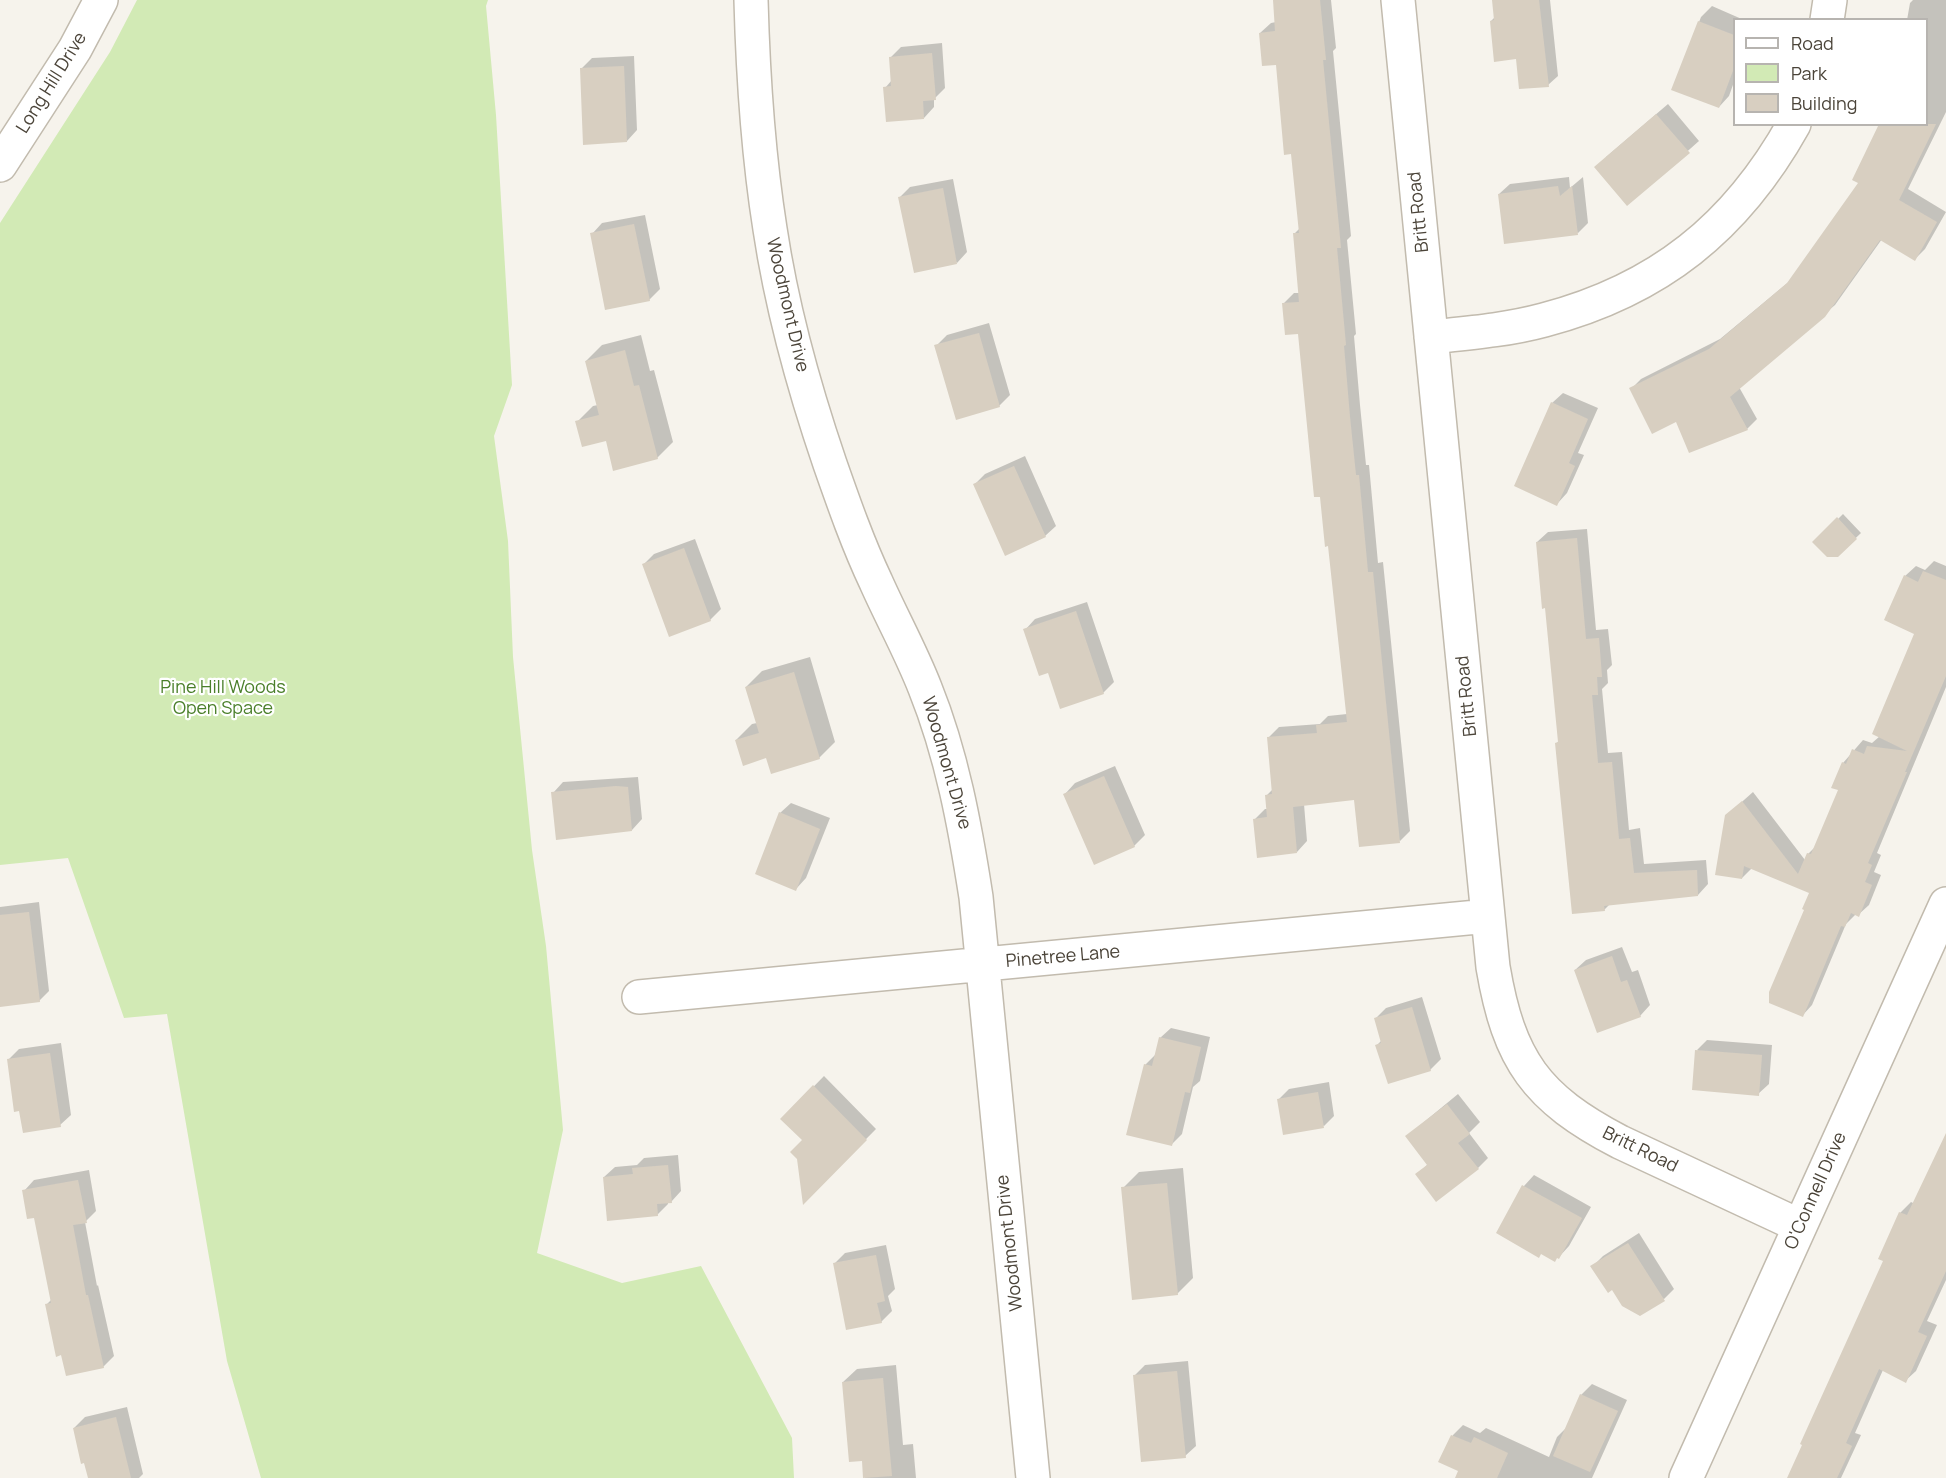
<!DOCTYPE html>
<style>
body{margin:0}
#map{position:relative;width:1946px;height:1478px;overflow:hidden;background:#f6f3ec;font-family:Manrope,sans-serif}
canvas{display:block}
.legend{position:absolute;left:1733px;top:18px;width:195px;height:108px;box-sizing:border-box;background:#fff;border:2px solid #b7b4b0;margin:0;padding:8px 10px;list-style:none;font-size:18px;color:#4b4439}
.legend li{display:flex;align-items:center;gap:12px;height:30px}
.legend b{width:30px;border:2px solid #b7b4b0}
</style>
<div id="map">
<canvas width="1946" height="1478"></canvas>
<ul class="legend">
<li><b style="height:8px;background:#fff"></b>Road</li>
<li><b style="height:16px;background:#d2eab5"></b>Park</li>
<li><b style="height:16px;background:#d8cfc1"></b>Building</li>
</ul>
</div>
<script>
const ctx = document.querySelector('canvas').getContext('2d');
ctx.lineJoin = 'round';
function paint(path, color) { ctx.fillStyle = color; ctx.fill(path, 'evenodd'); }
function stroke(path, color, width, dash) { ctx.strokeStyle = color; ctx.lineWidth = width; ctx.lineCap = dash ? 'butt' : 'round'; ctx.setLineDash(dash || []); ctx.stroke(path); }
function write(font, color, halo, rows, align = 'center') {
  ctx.font = font + ' Manrope,sans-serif'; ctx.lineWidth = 4.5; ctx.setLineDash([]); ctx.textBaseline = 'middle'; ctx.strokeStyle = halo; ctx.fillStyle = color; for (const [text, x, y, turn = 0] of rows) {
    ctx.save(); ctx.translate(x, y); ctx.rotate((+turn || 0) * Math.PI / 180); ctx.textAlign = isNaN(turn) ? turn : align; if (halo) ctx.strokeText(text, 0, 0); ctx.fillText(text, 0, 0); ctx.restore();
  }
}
paint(new Path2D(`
 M 137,0 L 488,0 L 486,6 L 496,115 L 512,385 L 494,436 L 508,541 L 513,657 L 532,850 L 546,946 L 563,1130 L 537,1253 L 622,1283 L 701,1266 L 792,1438 L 794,1478 L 261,1478 L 227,1361 L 167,1014 L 124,1018 L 68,858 L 0,865 L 0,223 L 110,52 Z`), '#d2eab5');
paint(new Path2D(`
 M 1274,0 L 1331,0 L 1336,48 L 1333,51 L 1351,236 L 1347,240 L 1356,334 L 1354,336 L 1360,405 L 1366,465 L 1369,465 L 1378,563 L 1383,562 L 1410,831 L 1400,841 L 1355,799 L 1304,804 L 1307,841 L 1297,852 L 1254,820 L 1265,809 L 1268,809 L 1267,795 L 1273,789 L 1269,737 L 1279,727 L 1320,724 L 1328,716 L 1347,714 L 1330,545 L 1299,332 L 1283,304 L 1294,293 L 1300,293 L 1294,234 L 1300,228 L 1293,152 L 1277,63 L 1260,33 L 1271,23 L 1276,22 Z
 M 1493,0 L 1550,0 L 1558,76 L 1548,85 L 1517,58 L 1491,21 L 1495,17 Z
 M 1913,0 L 1946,0 L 1946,112 L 1908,189 L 1946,212 L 1925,249 L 1915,259 L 1882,239 L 1835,305 L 1739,387 L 1757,419 L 1747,429 L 1677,420 L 1631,389 L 1641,379 L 1720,339 L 1791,280 L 1926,124 L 1926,20 L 1907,20 L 1910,3 Z
 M 1712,6 L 1744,20 L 1734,20 L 1734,82 L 1729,96 L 1719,107 L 1673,89 L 1701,17 Z
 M 942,43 L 945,88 L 934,99 L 934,107 L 924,118 L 885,88 L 892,80 L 891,57 L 901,47 Z
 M 634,56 L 637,130 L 627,141 L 581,69 L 592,58 Z
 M 1668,104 L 1699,141 L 1628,204 L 1606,157 Z
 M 1569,177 L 1570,188 L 1583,177 L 1588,223 L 1578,233 L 1499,194 L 1510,184 Z
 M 953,179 L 967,252 L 957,263 L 900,197 L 910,187 Z
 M 645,215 L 660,289 L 649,300 L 592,234 L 602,223 Z
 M 989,323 L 1010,395 L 999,406 L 936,346 L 947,335 Z
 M 641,335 L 650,371 L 654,370 L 673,442 L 657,458 L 607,439 L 577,422 L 593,406 L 598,405 L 586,361 L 602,345 Z
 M 1563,393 L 1598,408 L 1578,453 L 1584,455 L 1567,493 L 1557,504 L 1552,403 Z
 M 1025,456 L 1056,526 L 1045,536 L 975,484 L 985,474 Z
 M 1843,514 L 1861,533 L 1837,556 L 1815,542 Z
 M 1587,529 L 1596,630 L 1608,629 L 1612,665 L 1607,670 L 1608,683 L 1602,689 L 1608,753 L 1622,752 L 1629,830 L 1640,828 L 1644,864 L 1706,860 L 1708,884 L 1698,895 L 1610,904 L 1604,910 L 1557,743 L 1559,740 L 1546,607 L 1537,542 L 1548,532 Z
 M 695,539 L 721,609 L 710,620 L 644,564 L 654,554 Z
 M 1934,561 L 1946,566 L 1946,687 L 1877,853 L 1881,855 L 1874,872 L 1881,875 L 1869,905 L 1858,915 L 1856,914 L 1846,924 L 1812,1005 L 1802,1016 L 1806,909 L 1811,892 L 1752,868 L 1742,878 L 1726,816 L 1753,792 L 1805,860 L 1808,854 L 1817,845 L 1840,789 L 1843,763 L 1863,740 L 1872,743 L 1880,736 L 1916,633 L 1905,576 L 1916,566 L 1925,570 Z
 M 1087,602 L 1114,682 L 1103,693 L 1049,671 L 1025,630 L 1035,619 Z
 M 810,657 L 835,742 L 819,758 L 767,756 L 736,740 L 752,724 L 757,723 L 746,687 L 762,671 Z
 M 1115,766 L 1145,835 L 1134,846 L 1065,794 L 1075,783 Z
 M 638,777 L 642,819 L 632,830 L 553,793 L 563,782 Z
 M 791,803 L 830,818 L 806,878 L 796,889 L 780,813 Z
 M 39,902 L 49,991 L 39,1001 L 0,984 L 0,907 Z
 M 1622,947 L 1632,972 L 1638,970 L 1650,1005 L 1640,1016 L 1575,970 L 1586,960 Z
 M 1422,997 L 1441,1059 L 1430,1070 L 1377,1045 L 1382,1040 L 1375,1019 L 1386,1008 Z
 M 1171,1028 L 1210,1037 L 1200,1081 L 1193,1087 L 1182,1134 L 1172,1144 L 1145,1065 L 1156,1054 L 1160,1038 Z
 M 1707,1040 L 1772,1045 L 1769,1084 L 1758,1094 L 1697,1050 Z
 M 61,1043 L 71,1115 L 60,1125 L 8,1060 L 19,1049 Z
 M 824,1076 L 876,1129 L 804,1202 L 804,1140 L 782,1119 Z
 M 1329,1082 L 1334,1116 L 1324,1126 L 1279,1099 L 1289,1089 Z
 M 1458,1094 L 1480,1122 L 1469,1133 L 1488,1158 L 1478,1168 L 1417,1175 L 1428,1164 L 1407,1136 Z
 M 1946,1136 L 1946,1280 L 1927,1321 L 1937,1325 L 1916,1371 L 1905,1381 L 1883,1370 L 1855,1433 L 1861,1435 L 1841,1478 L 1788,1478 L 1885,1260 L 1900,1213 L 1911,1202 L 1915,1204 Z
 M 678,1155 L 681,1191 L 671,1202 L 668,1202 L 668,1204 L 657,1215 L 604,1177 L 615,1167 L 637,1165 L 644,1158 Z
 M 1183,1168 L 1193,1278 L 1177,1294 L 1123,1188 L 1139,1172 Z
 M 89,1170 L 96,1211 L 85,1222 L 97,1286 L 98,1285 L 114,1356 L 103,1367 L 46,1305 L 51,1300 L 36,1216 L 24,1191 L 34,1180 Z
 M 1534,1175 L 1591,1207 L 1569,1246 L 1559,1257 L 1498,1232 L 1524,1186 Z
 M 1639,1233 L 1674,1289 L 1664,1299 L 1612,1288 L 1592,1267 L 1603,1256 Z
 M 886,1245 L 895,1289 L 888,1296 L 892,1311 L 881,1322 L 834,1264 L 845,1253 Z
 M 1188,1361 L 1196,1446 L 1185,1456 L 1135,1375 L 1145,1365 Z
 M 896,1365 L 903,1445 L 913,1444 L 916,1478 L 865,1478 L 863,1459 L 843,1382 L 857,1369 Z
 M 1592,1384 L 1627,1400 L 1592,1478 L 1460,1478 L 1460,1470 L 1440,1461 L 1453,1435 L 1463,1425 L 1480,1433 L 1486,1428 L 1549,1457 L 1557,1437 L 1568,1426 L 1581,1395 Z
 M 127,1407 L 143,1474 L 139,1478 L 89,1478 L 74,1428 L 85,1417 Z`), '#0003');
paint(new Path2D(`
 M 1273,0 L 1320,0 L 1326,60 L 1323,60 L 1341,248 L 1337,248 L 1346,345 L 1344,346 L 1350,417 L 1356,475 L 1359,475 L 1368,572 L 1373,572 L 1400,843 L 1359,847 L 1354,800 L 1293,807 L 1297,853 L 1257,858 L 1253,819 L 1267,817 L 1265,795 L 1272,794 L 1267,737 L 1317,733 L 1316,725 L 1347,722 L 1328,546 L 1325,547 L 1320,497 L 1314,497 L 1298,334 L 1285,335 L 1282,303 L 1299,302 L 1293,233 L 1299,233 L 1291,154 L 1284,155 L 1276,65 L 1262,66 L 1259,33 L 1275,31 Z
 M 1492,0 L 1539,0 L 1549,87 L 1519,89 L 1516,59 L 1494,62 L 1490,21 L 1494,20 Z
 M 1698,21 L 1734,35 L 1734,68 L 1719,108 L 1671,90 Z
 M 932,53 L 936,100 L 923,101 L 924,119 L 886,122 L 883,87 L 891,86 L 889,57 Z
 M 624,66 L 627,142 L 583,145 L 580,68 Z
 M 1656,114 L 1690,153 L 1627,206 L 1594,167 Z
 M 1879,124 L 1936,124 L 1899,200 L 1937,222 L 1915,261 L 1880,240 L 1825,317 L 1730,397 L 1748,430 L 1689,453 L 1676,422 L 1652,434 L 1629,388 L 1709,349 L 1787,283 L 1858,183 L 1852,180 Z
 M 1558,186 L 1560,196 L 1572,186 L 1578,235 L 1504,244 L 1498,194 Z
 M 943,188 L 957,264 L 914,273 L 898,197 Z
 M 634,224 L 650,301 L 605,310 L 590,233 Z
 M 979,333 L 1000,407 L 956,420 L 934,345 Z
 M 625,350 L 634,386 L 639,385 L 658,459 L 613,471 L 606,441 L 582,447 L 575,421 L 599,415 L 585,361 Z
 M 1551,402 L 1588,419 L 1569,463 L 1575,466 L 1557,506 L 1514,486 Z
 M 1014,466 L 1046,537 L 1005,556 L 973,484 Z
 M 1837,517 L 1857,539 L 1838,557 L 1827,557 L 1812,542 Z
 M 1577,538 L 1586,639 L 1599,638 L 1602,677 L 1597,677 L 1598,695 L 1592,695 L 1598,763 L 1612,762 L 1619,839 L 1630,838 L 1634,873 L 1697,870 L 1698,896 L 1604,906 L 1605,911 L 1572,914 L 1555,743 L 1558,742 L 1545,608 L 1542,609 L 1536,542 Z
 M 684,548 L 711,621 L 669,637 L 642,564 Z
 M 1923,571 L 1946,580 L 1946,676 L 1905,772 L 1907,772 L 1868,863 L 1872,865 L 1865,882 L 1872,885 L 1859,917 L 1851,913 L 1845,927 L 1841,926 L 1803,1017 L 1769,1003 L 1769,992 L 1804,910 L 1802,909 L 1809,893 L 1744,866 L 1742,879 L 1715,875 L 1725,815 L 1742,801 L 1798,874 L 1807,853 L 1811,854 L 1838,790 L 1831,788 L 1842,762 L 1846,764 L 1852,749 L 1864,754 L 1867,746 L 1907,751 L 1872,734 L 1914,634 L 1884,620 L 1904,575 L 1918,582 Z
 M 1076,611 L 1104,694 L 1060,709 L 1048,673 L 1039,676 L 1023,629 Z
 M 794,672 L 820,759 L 771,774 L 766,758 L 743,766 L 735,740 L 759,733 L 745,687 Z
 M 1104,776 L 1135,847 L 1094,865 L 1063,794 Z
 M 616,786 L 628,787 L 632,831 L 556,840 L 551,792 Z
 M 779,812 L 820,829 L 796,891 L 755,874 Z
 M 29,912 L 40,1002 L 0,1007 L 0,915 Z
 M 1612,956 L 1621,982 L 1627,980 L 1641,1017 L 1597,1033 L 1574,970 Z
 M 1412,1007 L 1431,1071 L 1388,1084 L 1375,1045 L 1381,1043 L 1374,1018 Z
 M 1159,1037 L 1201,1047 L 1190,1093 L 1185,1092 L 1172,1146 L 1126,1135 L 1144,1064 L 1152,1066 Z
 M 1695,1050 L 1762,1055 L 1759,1096 L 1692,1090 Z
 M 50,1053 L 61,1127 L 23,1133 L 19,1111 L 14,1112 L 7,1059 Z
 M 813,1085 L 867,1140 L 803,1205 L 797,1159 L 790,1152 L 802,1140 L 780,1119 Z
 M 1318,1092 L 1324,1128 L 1283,1135 L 1277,1099 Z
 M 1447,1104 L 1470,1134 L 1458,1143 L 1479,1169 L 1436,1202 L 1415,1174 L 1427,1165 L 1405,1136 Z
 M 1946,1133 L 1946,1271 L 1918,1332 L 1927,1336 L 1906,1383 L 1879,1369 L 1846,1443 L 1852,1446 L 1837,1478 L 1787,1478 L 1802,1445 L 1800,1444 L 1883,1261 L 1878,1259 L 1899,1212 L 1907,1215 Z
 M 668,1165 L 672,1203 L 657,1204 L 658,1216 L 607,1221 L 603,1177 L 633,1174 L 632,1168 Z
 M 78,1180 L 87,1223 L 73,1225 L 86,1295 L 88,1295 L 104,1368 L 66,1376 L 61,1355 L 56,1357 L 45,1304 L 51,1303 L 34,1218 L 27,1219 L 22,1190 Z
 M 1167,1183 L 1178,1295 L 1132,1300 L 1121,1187 Z
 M 1522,1185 L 1582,1218 L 1559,1259 L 1557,1258 L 1555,1262 L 1541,1254 L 1539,1258 L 1496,1233 Z
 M 1628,1243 L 1665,1301 L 1640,1316 L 1622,1306 L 1612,1290 L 1608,1293 L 1590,1266 Z
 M 876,1255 L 885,1301 L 877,1303 L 882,1323 L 846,1330 L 833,1263 Z
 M 1177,1371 L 1186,1458 L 1141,1462 L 1133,1375 Z
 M 883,1378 L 892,1476 L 863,1478 L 862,1461 L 849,1462 L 842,1382 Z
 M 1580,1394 L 1618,1411 L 1590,1472 L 1553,1456 Z
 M 116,1417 L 131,1478 L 88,1478 L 84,1463 L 81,1464 L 73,1428 Z
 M 1451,1435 L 1471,1443 L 1474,1437 L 1508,1453 L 1497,1478 L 1455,1478 L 1458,1471 L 1438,1462 Z`), '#d8cfc1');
const minor = new Path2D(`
 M 751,0 C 753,76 758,153 770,229 C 782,309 804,388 830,464 C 844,504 858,544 876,582 C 892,618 911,652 925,688 C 952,755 965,826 976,897 L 1033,1478
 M 1398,0 L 1493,967 C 1509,1061 1536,1098 1620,1142 L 1800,1226
 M 1827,20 L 1830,0
 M 0,165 L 75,49 L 101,0
 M 1431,337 C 1469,333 1507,330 1544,320 C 1658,290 1736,228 1794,124
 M 639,997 L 1488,916
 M 1686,1478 L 1946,904`);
stroke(minor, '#c2bbae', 36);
stroke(minor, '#fff', 33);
write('18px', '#4b4439', '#fff', [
 ["Long Hill Drive",52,83,-58],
 ["Britt Road",1419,212,-96],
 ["Woodmont Drive",787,305,77],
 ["Britt Road",1467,696,-96],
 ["Woodmont Drive",946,763,74],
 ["Pinetree Lane",1063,957,-5],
 ["Britt Road",1640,1150,26],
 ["O'Connell Drive",1816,1191,-66],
 ["Woodmont Drive",1010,1243,-96]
]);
write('18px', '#4a7f2a', '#fff', [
 ["Pine Hill Woods",223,688],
 ["Open Space",223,709]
]);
</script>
